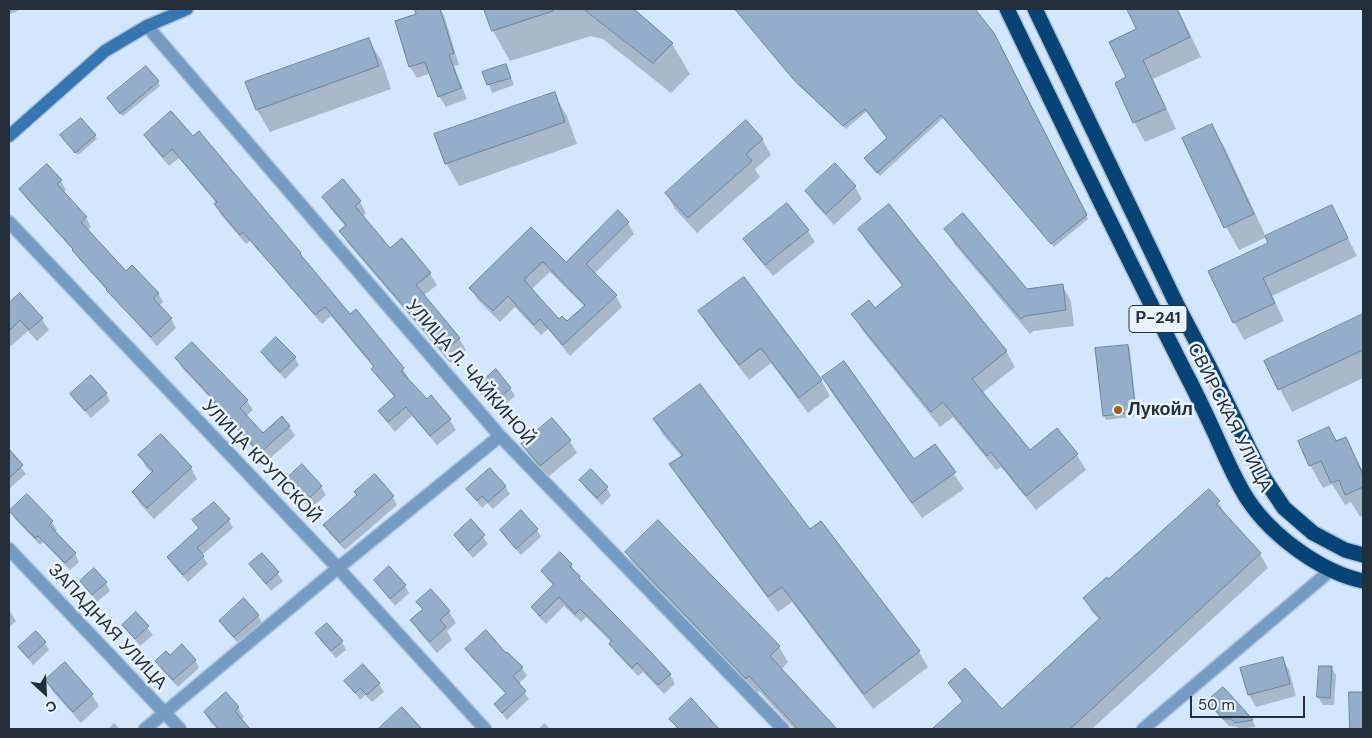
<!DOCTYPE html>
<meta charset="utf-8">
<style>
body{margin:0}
#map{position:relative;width:1372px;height:738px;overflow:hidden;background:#d2e7fe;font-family:"DM Sans",sans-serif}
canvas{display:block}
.frame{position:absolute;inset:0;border:10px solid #242f39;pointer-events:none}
.north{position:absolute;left:20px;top:668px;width:50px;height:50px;-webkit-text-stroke:4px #e8f3fe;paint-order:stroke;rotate:155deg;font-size:14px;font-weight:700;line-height:20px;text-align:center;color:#242f39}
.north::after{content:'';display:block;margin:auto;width:18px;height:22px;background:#242f39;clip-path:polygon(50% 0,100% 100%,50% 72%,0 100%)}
.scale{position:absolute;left:1190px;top:696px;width:115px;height:22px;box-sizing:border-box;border:2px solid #242f39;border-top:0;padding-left:6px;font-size:15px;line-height:18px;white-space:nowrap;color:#242f39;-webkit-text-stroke:4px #e8f3fe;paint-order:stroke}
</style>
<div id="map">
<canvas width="1372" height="738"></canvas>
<div class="frame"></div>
<div class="north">С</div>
<div class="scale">50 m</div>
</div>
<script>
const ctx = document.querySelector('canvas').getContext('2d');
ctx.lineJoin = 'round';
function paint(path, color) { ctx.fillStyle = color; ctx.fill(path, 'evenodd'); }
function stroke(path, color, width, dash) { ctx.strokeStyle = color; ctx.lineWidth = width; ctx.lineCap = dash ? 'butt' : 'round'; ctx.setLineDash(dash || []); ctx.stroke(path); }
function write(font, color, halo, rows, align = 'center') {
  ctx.font = font + ' "DM Sans",sans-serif'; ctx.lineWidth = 5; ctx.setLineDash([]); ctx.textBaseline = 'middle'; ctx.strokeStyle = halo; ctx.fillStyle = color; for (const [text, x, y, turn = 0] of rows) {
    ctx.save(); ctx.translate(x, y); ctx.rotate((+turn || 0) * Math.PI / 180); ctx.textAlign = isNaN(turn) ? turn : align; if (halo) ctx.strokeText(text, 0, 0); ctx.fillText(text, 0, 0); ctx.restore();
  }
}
paint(new Path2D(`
 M 9,9 L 21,9 L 9,15 Z
 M 423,9 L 440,9 L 444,15 L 459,65 L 454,66 L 467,99 L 446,107 L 439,96 L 431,73 L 417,78 L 410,67 L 396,21 L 417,15 L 416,11 Z
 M 485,9 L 632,9 L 672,44 L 690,74 L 671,93 L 603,39 L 591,36 L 510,61 L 493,31 Z
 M 735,9 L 973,9 L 995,38 L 1088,219 L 1054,247 L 943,118 L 880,176 L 867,162 L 888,139 L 867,111 L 846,129 L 797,84 Z
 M 1128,9 L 1178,9 L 1201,57 L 1153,79 L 1176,129 L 1145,142 L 1134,122 L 1128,78 L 1138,29 Z
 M 369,40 L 382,62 L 391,89 L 270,132 L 257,110 Z
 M 506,65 L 514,85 L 492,93 L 484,72 Z
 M 158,82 L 160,86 L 123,116 L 110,102 Z
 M 554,94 L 567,116 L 577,144 L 459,186 L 446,163 Z
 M 1212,126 L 1225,148 L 1266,237 L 1332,206 L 1357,256 L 1272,296 L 1284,321 L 1244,340 L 1234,322 L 1270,244 L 1267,237 L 1239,250 L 1226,227 L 1184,138 Z
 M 198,133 L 300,254 L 306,263 L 350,316 L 356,311 L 403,369 L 409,379 L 408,380 L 427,401 L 450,420 L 456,430 L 437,445 L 412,416 L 395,432 L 386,421 L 380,411 L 395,398 L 379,379 L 373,369 L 374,368 L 331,316 L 322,324 L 250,241 L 246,244 L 221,215 L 216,205 L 217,204 L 179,158 L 169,166 L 151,145 L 145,135 L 193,138 Z
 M 95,136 L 97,139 L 78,155 L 63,139 Z
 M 762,139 L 771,155 L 755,169 L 760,177 L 697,233 L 675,209 L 666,193 Z
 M 835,165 L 855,187 L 862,199 L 834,225 L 814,203 L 807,191 Z
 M 61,181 L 66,190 L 63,193 L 86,218 L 91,227 L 87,230 L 126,273 L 158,293 L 163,302 L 159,306 L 171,319 L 176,328 L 157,346 L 79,259 L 74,251 L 26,198 L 21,189 Z
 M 343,181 L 360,202 L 366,213 L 362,217 L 389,250 L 402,239 L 430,274 L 437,285 L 423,296 L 459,338 L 466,350 L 450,363 L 347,242 L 341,231 L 346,227 L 330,208 L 324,197 Z
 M 628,223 L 634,234 L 594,274 L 616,296 L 622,307 L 570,356 L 548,329 L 541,335 L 515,307 L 500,322 L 477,299 L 471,288 L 531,229 L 566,264 ZM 550,272 L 585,307 L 567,323 L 559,321 L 531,290 Z
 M 859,229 L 1006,351 L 1015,367 L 982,393 L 1029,451 L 1056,430 L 1077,455 L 1086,470 L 1036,510 L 1001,467 L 996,470 L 953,417 L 940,427 L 862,330 L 853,314 L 875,310 L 903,287 L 868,244 Z
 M 946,230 L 1027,290 L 1062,285 L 1071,301 L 1074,326 L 1034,331 L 1030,334 L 955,245 Z
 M 808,231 L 815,242 L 773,276 L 752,251 L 745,239 Z
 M 20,295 L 42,319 L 49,330 L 37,341 L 28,331 L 11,346 L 9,343 L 9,305 Z
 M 700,312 L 821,380 L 830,396 L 808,413 L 771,363 L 749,380 L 709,327 Z
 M 1363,315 L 1363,378 L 1292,412 L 1265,361 Z
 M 192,344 L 247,401 L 253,410 L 246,416 L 263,435 L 289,426 L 295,436 L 266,462 L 244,438 L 240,431 L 218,409 L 214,402 L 182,368 L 177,359 Z
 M 1128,346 L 1130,349 L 1137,416 L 1106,420 L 1104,416 L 1096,349 Z
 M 262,352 L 295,358 L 299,365 L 285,379 L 267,360 Z
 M 823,377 L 914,461 L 935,446 L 964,489 L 922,518 L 832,393 Z
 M 477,387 L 510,388 L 515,396 L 496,412 Z
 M 106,393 L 110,401 L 91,418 L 76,402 L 71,394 Z
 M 654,419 L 810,531 L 821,522 L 919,652 L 928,667 L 873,709 L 792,602 L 778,612 L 680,480 L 671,464 L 682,457 L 663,435 Z
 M 1329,428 L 1337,442 L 1346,438 L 1363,471 L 1363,515 L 1360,517 L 1351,502 L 1345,505 L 1332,484 L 1323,488 L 1310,465 Z
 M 570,441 L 577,453 L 548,477 L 530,456 L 523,445 Z
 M 9,451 L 26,474 L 9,489 Z
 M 140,455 L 191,468 L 197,479 L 154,519 L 140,504 L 133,492 L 153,474 L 146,467 Z
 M 302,466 L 321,487 L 326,495 L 310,509 L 291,488 L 286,481 Z
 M 581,480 L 607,488 L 611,496 L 602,505 L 585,488 Z
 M 505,486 L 510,494 L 493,509 L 487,503 L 482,508 L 468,490 Z
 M 393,497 L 397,505 L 345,550 L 329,533 L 325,525 Z
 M 1218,502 L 1226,515 L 1225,516 L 1260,554 L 1268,568 L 1092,729 L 939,729 L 937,726 L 963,703 L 949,683 L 1002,710 L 1100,620 L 1092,612 L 1084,598 Z
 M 11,511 L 52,522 L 57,530 L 54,532 L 75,554 L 79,562 L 70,570 L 43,542 L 40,545 L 15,519 Z
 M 229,520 L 233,528 L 202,555 L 208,564 L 188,582 L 173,565 L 168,557 L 199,530 L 194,521 Z
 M 471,521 L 488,544 L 473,558 L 460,543 L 455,535 Z
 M 537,530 L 541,537 L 521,555 L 506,538 L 501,531 Z
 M 626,552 L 779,647 L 788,662 L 781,670 L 835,729 L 794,729 L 759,691 L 756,694 L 636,568 Z
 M 560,553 L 571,565 L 582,583 L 670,674 L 675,684 L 664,694 L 643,672 L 638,676 L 616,653 L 610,644 L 612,643 L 586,617 L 581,622 L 564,606 L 546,624 L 538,616 L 533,607 L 554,586 L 548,580 L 542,571 Z
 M 262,554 L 283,581 L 271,591 L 250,565 Z
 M 375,580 L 405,586 L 409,593 L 395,606 Z
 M 81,581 L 106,583 L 110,591 L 97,602 Z
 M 418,602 L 449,612 L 456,623 L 447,631 L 452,640 L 437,653 L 419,632 L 412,620 L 423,611 Z
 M 9,610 L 16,621 L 9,627 Z
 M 136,614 L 153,635 L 140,646 L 124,626 Z
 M 258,615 L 262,623 L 239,644 L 225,629 L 221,621 Z
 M 317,634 L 342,642 L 346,650 L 336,658 L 321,641 Z
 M 45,643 L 49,650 L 33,665 L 19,647 Z
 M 467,649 L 506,655 L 507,654 L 522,668 L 527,676 L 518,684 L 529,699 L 507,720 L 495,704 L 506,694 L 471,657 Z
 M 170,656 L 195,660 L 199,668 L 178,687 L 161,669 L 157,661 Z
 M 1282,658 L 1289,670 L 1296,696 L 1256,707 L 1249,695 L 1242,669 Z
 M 363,666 L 379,684 L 384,692 L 372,702 L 365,695 L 360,700 L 346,681 Z
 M 1331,667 L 1336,675 L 1334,705 L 1323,705 L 1318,697 Z
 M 46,680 L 92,695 L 99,706 L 81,723 L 53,692 Z
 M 1223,689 L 1252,720 L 1256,727 L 1239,729 L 1237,727 L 1229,726 L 1213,709 L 1209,702 Z
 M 226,694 L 238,708 L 244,717 L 241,720 L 249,729 L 217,729 L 210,722 L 205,713 Z
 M 691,700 L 719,729 L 677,729 L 671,719 Z
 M 114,723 L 120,729 L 108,729 Z
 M 545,723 L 550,729 L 538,729 Z`), '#0003');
const building = new Path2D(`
 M 414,9 L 440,9 L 454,53 L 449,55 L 461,88 L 438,97 L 425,62 L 409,67 L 395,21 L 416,14 Z
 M 484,9 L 553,9 L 553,11 L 492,31 Z
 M 584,9 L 634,9 L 673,43 L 653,63 Z
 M 735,9 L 975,9 L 994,33 L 1087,215 L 1051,244 L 941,115 L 877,173 L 864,158 L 887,138 L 865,109 L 843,126 L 794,80 Z
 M 1127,9 L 1177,9 L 1190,37 L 1143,60 L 1166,109 L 1133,123 L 1115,83 L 1126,77 L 1109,42 L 1136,29 Z
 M 369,38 L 379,66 L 256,110 L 245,82 Z
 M 506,64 L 511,78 L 487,85 L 482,72 Z
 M 146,66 L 159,81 L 120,114 L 107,98 Z
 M 555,92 L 565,122 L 445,164 L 434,134 Z
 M 171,111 L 193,136 L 199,131 L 301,253 L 300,254 L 350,314 L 356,309 L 404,368 L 401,371 L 427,399 L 431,395 L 451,419 L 430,436 L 406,407 L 388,422 L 378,411 L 395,396 L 371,369 L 374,366 L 325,307 L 315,315 L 243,232 L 240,235 L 214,204 L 217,202 L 172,149 L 163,157 L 144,135 Z
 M 81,118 L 96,135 L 75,153 L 60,135 Z
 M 746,120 L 763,139 L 746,154 L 752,161 L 688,218 L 665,193 Z
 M 1212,124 L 1254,214 L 1224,228 L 1182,138 Z
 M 835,163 L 856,186 L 826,214 L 805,191 Z
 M 47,164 L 62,180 L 57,184 L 87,217 L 81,222 L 126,271 L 132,265 L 159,293 L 153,298 L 172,318 L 151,337 L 106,290 L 107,289 L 72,250 L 73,249 L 19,189 Z
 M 343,179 L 361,201 L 355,206 L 390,248 L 402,238 L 431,273 L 416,285 L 460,338 L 443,352 L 339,231 L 346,225 L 322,197 Z
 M 787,203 L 809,230 L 765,265 L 743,239 Z
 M 889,204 L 1007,351 L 972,379 L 1030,450 L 1057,428 L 1078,454 L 1026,496 L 991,452 L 987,456 L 943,402 L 931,412 L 851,314 L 869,300 L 875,308 L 903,285 L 858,229 Z
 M 1332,205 L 1348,238 L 1263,278 L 1275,303 L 1233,323 L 1208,271 L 1268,243 L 1265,236 Z
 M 618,210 L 629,222 L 586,264 L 617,295 L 563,345 L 540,319 L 534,325 L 508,296 L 493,311 L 469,288 L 531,227 L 566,262 ZM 543,262 L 585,305 L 567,321 L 562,316 L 559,319 L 524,280 Z
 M 963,213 L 1027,289 L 1063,284 L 1066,310 L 1025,316 L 1021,319 L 944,229 Z
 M 744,277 L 822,380 L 799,398 L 761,348 L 739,365 L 698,311 Z
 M 20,293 L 43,318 L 29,330 L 20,320 L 9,331 L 9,303 Z
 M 1363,314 L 1363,350 L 1278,390 L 1264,361 Z
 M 276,337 L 296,357 L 280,372 L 261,352 Z
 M 192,342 L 248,400 L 240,408 L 263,433 L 282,416 L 290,426 L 260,453 L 237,429 L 239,427 L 211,399 L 212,398 L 175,358 Z
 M 1128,345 L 1136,412 L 1103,416 L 1095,348 Z
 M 844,361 L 914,459 L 935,444 L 956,472 L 912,503 L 822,377 Z
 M 496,369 L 511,388 L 491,405 L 476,387 Z
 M 91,375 L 107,393 L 85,411 L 70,394 Z
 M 700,384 L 810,529 L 821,521 L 920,651 L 864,694 L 782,587 L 768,597 L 669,464 L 683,455 L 653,419 Z
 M 552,418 L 571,440 L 540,466 L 521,444 Z
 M 1329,427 L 1336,441 L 1346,437 L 1363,475 L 1363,487 L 1345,495 L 1339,480 L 1331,483 L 1321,461 L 1309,466 L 1298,441 Z
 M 161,434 L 192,467 L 147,508 L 132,492 L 153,471 L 138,455 Z
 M 9,449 L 23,465 L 9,478 Z
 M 302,464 L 322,486 L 305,502 L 285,480 Z
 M 490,468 L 506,486 L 488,502 L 482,496 L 477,501 L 466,489 Z
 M 591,469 L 608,487 L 597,498 L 579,480 Z
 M 375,474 L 394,496 L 340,543 L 323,525 L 357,495 L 354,492 Z
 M 1209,489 L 1220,501 L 1216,504 L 1261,553 L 1070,729 L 932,729 L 963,701 L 948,683 L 965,668 L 1002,709 L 1100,618 L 1083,598 L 1107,577 L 1108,579 Z
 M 27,494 L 53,521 L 49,525 L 76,553 L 65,563 L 38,536 L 35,538 L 9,511 Z
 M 214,502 L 230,519 L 197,548 L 204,556 L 183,575 L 167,557 L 199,528 L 192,520 Z
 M 521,510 L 538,529 L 516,549 L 500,530 Z
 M 471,519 L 485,535 L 468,551 L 454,535 Z
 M 658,520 L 780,646 L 770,656 L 837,729 L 798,729 L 749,676 L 746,679 L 625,552 Z
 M 560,552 L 572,564 L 570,567 L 580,576 L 579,578 L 650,651 L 671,674 L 658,685 L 637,663 L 632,668 L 609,644 L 612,640 L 580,609 L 575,614 L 559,597 L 540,616 L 531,607 L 554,584 L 541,571 Z
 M 262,553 L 279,572 L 266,584 L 249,564 Z
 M 389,566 L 406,585 L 390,599 L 374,580 Z
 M 94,568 L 107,582 L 92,595 L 80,581 Z
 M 431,589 L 450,611 L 440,620 L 446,627 L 430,642 L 410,620 L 423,609 L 416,602 Z
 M 244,598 L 259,615 L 234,637 L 219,621 Z
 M 136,612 L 149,626 L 135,639 L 122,625 Z
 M 327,623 L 343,641 L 331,651 L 315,633 Z
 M 486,630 L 506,653 L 507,652 L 523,667 L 513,676 L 526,691 L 502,713 L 494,704 L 506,693 L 465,649 Z
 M 36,631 L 46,642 L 28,658 L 18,647 Z
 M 182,644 L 196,660 L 173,680 L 155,661 L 166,651 L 170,655 Z
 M 1283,657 L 1290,684 L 1248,695 L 1240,668 Z
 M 65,662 L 93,694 L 73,712 L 45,680 Z
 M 363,664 L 380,683 L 367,695 L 360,688 L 355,693 L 344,681 Z
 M 1319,666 L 1332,666 L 1330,698 L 1317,697 Z
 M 1223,687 L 1239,704 L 1253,720 L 1235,723 L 1231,719 L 1223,719 L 1207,701 Z
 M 226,692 L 239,707 L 235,711 L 250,729 L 219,729 L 204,712 Z
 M 1349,692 L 1363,692 L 1363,729 L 1350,729 Z
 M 691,698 L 719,729 L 679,729 L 669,719 Z
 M 402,707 L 422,729 L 378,729 Z`);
paint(building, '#94adc8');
stroke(building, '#6b839d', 1);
const street = new Path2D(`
 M 147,26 L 500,436 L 783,729
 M 9,222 L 338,568 L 485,729
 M 9,549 L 180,729
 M 145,729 L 338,568 L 500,436
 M 1143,729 L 1331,570`);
const secondary = new Path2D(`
 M 9,136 L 105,51 L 147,26 L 187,9`);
const highway = new Path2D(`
 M 1007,9 C 1065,130 1124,251 1185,372 C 1196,393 1206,414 1216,436 C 1226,458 1235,480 1248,500 C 1272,536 1321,572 1363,581
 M 1035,9 L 1176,303 L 1209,366 L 1262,475 L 1284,508 L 1313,533 L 1345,550 L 1363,555`);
stroke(street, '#afc2d7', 15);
stroke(secondary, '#afc2d7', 15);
stroke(highway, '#afc2d7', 18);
stroke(street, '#739bc4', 12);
stroke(secondary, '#3676b2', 12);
stroke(highway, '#074475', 15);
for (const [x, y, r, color] of [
 [1118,410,5,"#976319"]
]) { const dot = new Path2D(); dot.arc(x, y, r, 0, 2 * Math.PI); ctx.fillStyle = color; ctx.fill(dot); stroke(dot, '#e8f3fe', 2); }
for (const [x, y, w] of [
 [1158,319,58]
]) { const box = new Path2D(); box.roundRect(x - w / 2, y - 13.5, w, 27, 4); ctx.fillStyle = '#e8f3fe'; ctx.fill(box); stroke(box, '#242f39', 1); }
write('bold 16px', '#242f39', null, [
 ["Р-241",1158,319]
]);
write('18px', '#242f39', '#e8f3fe', [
 ["УЛИЦА Л. ЧАЙКИНОЙ",470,373,49],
 ["СВИРСКАЯ УЛИЦА",1229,418,63],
 ["УЛИЦА КРУПСКОЙ",261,462,46],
 ["ЗАПАДНАЯ УЛИЦА",107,627,47]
]);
write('bold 18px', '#242f39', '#e8f3fe', [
 ["Лукойл",1128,410]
], 'left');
</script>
